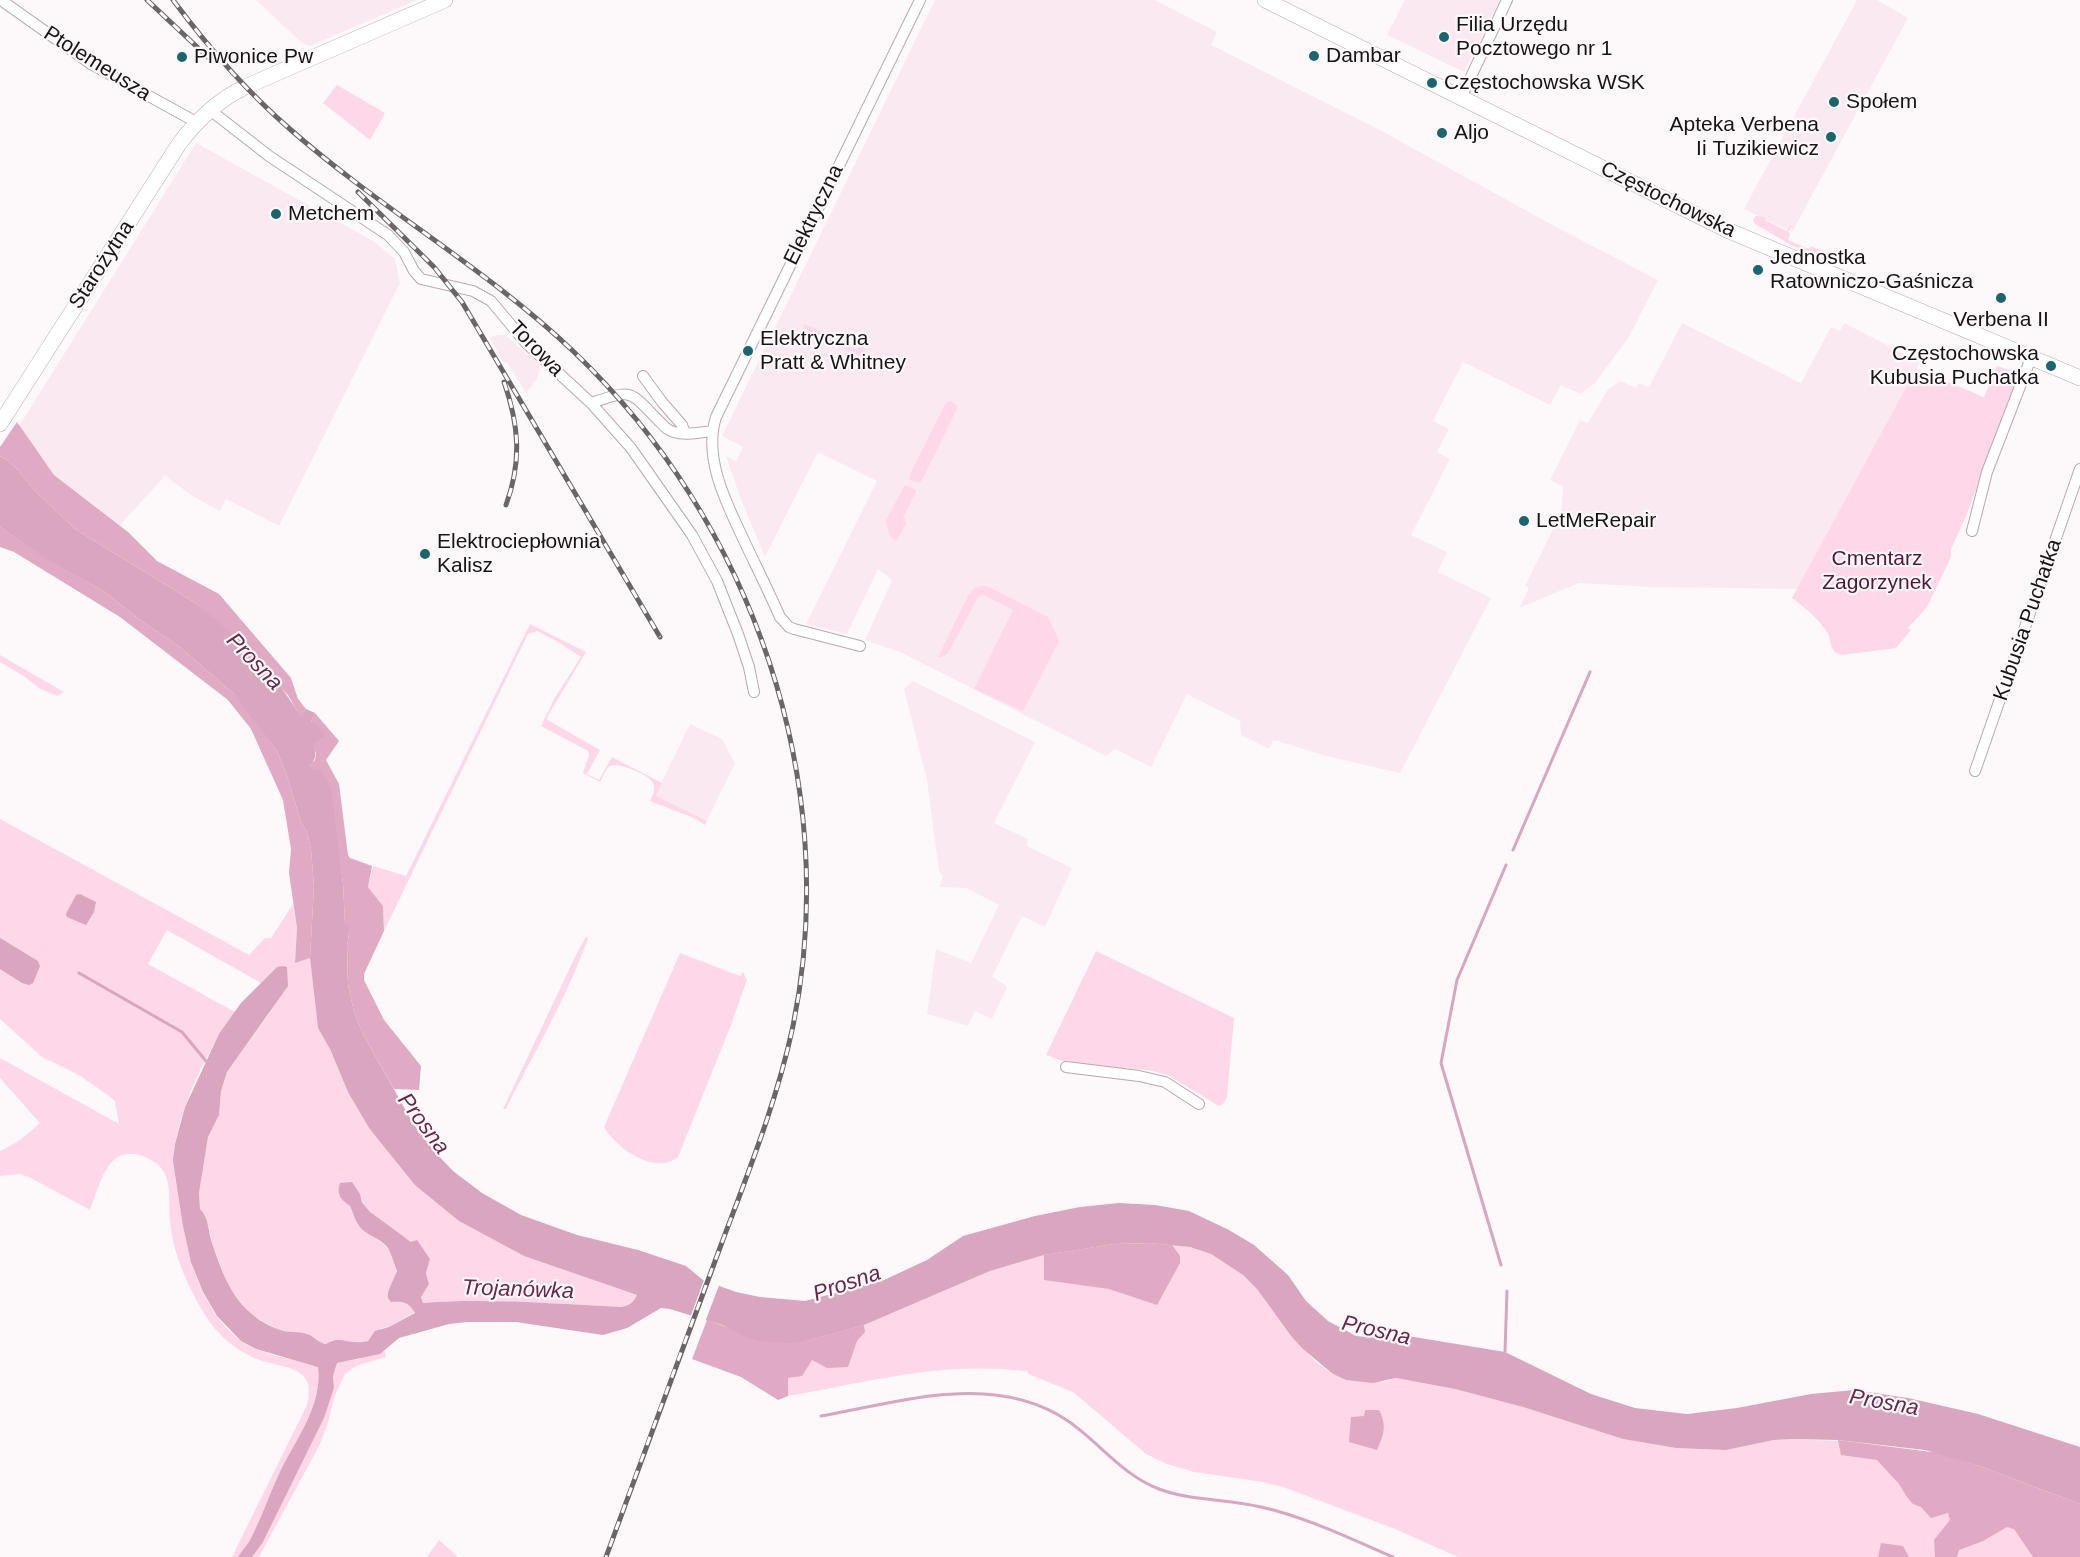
<!DOCTYPE html>
<meta charset="utf-8">
<style>
body{margin:0}
canvas{display:block;background:#fdf9fb}
</style>
<canvas width="2080" height="1557"></canvas>
<script>
const ctx = document.querySelector('canvas').getContext('2d');
ctx.lineJoin = 'round';
function paint(path, color) { ctx.fillStyle = color; ctx.fill(path, 'evenodd'); }
function stroke(path, color, width, dash) { ctx.strokeStyle = color; ctx.lineWidth = width; ctx.lineCap = dash ? 'butt' : 'round'; ctx.setLineDash(dash || []); ctx.stroke(path); }
function write(font, color, halo, rows, align = 'center') {
  ctx.font = font + ' Arial,sans-serif'; ctx.lineWidth = 4.5; ctx.setLineDash([]); ctx.textBaseline = 'middle'; ctx.strokeStyle = halo; ctx.fillStyle = color; for (const [text, x, y, turn = 0] of rows) {
    ctx.save(); ctx.translate(x, y); ctx.rotate((+turn || 0) * Math.PI / 180); ctx.textAlign = isNaN(turn) ? turn : align; if (halo) ctx.strokeText(text, 0, 0); ctx.fillText(text, 0, 0); ctx.restore();
  }
}
paint(new Path2D(`
 M 256,0 L 417,0 L 310,46 L 302,43 Z
 M 935,0 L 1155,0 L 1217,32 L 1211,45 L 1380,130 L 1556,227 L 1658,280 L 1629,337 L 1595,383 L 1580,394 L 1561,385 L 1550,405 L 1463,362 L 1433,421 L 1449,429 L 1437,452 L 1450,459 L 1411,535 L 1447,552 L 1438,572 L 1491,598 L 1400,773 L 1326,756 L 1274,740 L 1269,749 L 1241,735 L 1240,721 L 1187,694 L 1151,767 L 1115,749 L 1106,756 L 902,653 L 865,640 L 892,580 L 878,569 L 847,634 L 806,624 L 877,481 L 820,453 L 817,454 L 765,557 L 740,497 L 726,456 L 736,461 L 743,447 L 722,436 Z
 M 1405,0 L 1500,0 L 1464,72 L 1387,35 Z
 M 1857,0 L 1877,0 L 1908,18 L 1792,232 L 1744,209 Z
 M 196,143 L 375,242 L 395,259 L 400,283 L 279,526 L 226,499 L 220,511 L 194,497 L 165,476 L 120,525 L 54,475 L 19,426 Z
 M 1682,323 L 1801,383 L 1831,327 L 1840,331 L 1844,323 L 1920,362 L 1798,589 L 1654,587 L 1579,583 L 1519,608 L 1529,588 L 1525,586 L 1561,513 L 1563,487 L 1550,480 L 1580,420 L 1588,423 L 1608,389 L 1621,381 L 1636,388 L 1639,383 L 1649,387 Z
 M 496,335 L 505,335 L 539,364 L 540,368 L 537,379 L 526,393 L 507,362 L 504,363 L 490,338 Z
 M 913,681 L 1035,742 L 994,823 L 1028,839 L 1027,846 L 1072,868 L 1045,927 L 1022,916 L 992,977 L 1004,984 L 1007,988 L 992,1019 L 975,1011 L 968,1026 L 927,1014 L 936,949 L 971,963 L 999,905 L 966,888 L 939,887 L 943,877 L 939,871 L 927,780 L 904,689 Z
 M 690,724 L 722,739 L 735,763 L 707,821 L 655,796 Z`), '#fbe9f2');
paint(new Path2D(`
 M 337,85 L 385,113 L 370,140 L 323,103 Z
 M 1756,216 L 1766,217 L 1765,220 L 1787,231 L 1790,225 L 1794,227 L 1791,227 L 1788,232 L 1790,234 L 1788,240 L 1809,249 L 1811,246 L 1824,252 L 1819,257 L 1791,245 L 1755,224 L 1753,220 Z
 M 805,324 L 857,350 L 859,346 L 865,349 L 867,355 L 863,357 L 857,355 L 804,328 L 803,326 Z
 M 1997,366 L 2019,373 L 1967,514 L 1951,549 L 1951,557 L 1927,607 L 1908,628 L 1911,630 L 1896,648 L 1842,655 L 1836,653 C 1828,645 1832,640 1827,632 C 1818,618 1805,608 1792,598 L 1916,369 L 1984,397 Z
 M 950,401 L 957,405 L 957,409 L 922,480 L 919,483 L 909,479 L 910,474 L 946,402 Z
 M 905,485 L 916,490 L 916,492 L 904,516 L 906,524 L 896,541 L 889,535 L 886,520 Z
 M 982,586 L 987,586 L 1048,617 L 1059,641 L 1023,711 L 974,689 L 1013,610 L 983,595 L 978,597 L 948,653 L 941,657 L 938,657 L 969,594 L 976,587 Z
 M 530,624 L 586,652 L 546,719 L 600,750 L 587,774 L 599,780 L 612,757 L 662,783 L 656,796 L 707,821 L 705,825 L 696,819 L 650,801 C 653,796 656,788 653,783 C 650,775 618,762 610,766 C 606,768 603,777 600,782 L 583,773 L 589,755 L 588,751 L 541,726 L 554,699 L 581,657 L 558,642 L 537,631 L 528,634 L 524,642 L 384,931 L 383,906 L 368,887 L 373,866 L 406,876 Z
 M 0,655 L 64,692 L 58,696 L 40,689 L 25,677 L 0,662 Z
 M 0,819 L 249,955 L 265,938 L 271,938 L 293,904 L 297,928 L 295,962 L 310,958 L 318,1028 L 330,1049 L 348,1092 L 369,1128 L 459,1221 L 524,1256 L 637,1295 C 633,1303 630,1305 621,1307 C 555,1304 489,1298 423,1303 L 421,1297 L 429,1283 L 426,1273 L 430,1259 C 412,1234 368,1225 360,1194 L 343,1201 L 350,1206 C 352,1211 354,1218 358,1223 C 372,1240 393,1242 396,1269 C 397,1274 392,1294 391,1302 C 403,1301 409,1302 415,1312 L 389,1327 L 382,1328 L 368,1341 L 358,1344 L 331,1340 L 326,1344 L 318,1342 L 314,1337 L 304,1333 L 295,1334 L 279,1330 L 248,1313 L 228,1285 L 212,1243 L 209,1227 L 200,1209 L 199,1193 L 208,1137 L 219,1115 L 221,1091 L 227,1072 L 271,1011 L 278,998 L 284,992 L 277,967 L 261,983 L 167,930 L 148,964 L 235,1012 C 207,1051 184,1097 175,1144 C 172,1160 176,1173 178,1189 C 185,1241 195,1307 241,1341 C 261,1355 291,1359 314,1364 L 318,1367 C 323,1406 295,1440 279,1474 C 269,1495 262,1517 251,1538 C 248,1545 242,1550 238,1557 L 232,1557 L 307,1405 C 319,1362 276,1369 252,1357 C 233,1348 216,1333 205,1315 C 188,1286 173,1255 170,1221 C 168,1205 172,1187 164,1172 C 159,1164 151,1159 142,1156 C 107,1144 100,1185 90,1210 L 29,1177 L 20,1174 L 0,1176 L 0,1151 C 16,1144 27,1135 40,1123 L 0,1078 L 0,1058 L 119,1124 L 115,1101 L 109,1096 L 79,1075 L 42,1057 L 0,1019 Z
 M 586,937 L 588,938 C 567,998 534,1052 506,1109 L 503,1109 L 576,955 Z
 M 1096,951 L 1234,1018 L 1227,1097 L 1223,1104 L 1219,1106 L 1168,1075 L 1148,1070 L 1090,1066 L 1062,1061 L 1046,1055 Z
 M 680,953 L 740,976 L 743,972 L 747,980 L 731,1025 L 678,1157 C 655,1176 616,1148 604,1127 Z
 M 1172,1245 L 1190,1247 L 1211,1254 L 1243,1275 L 1257,1289 L 1291,1336 L 1317,1363 L 1333,1374 L 1346,1380 L 1383,1382 L 1396,1378 L 1455,1389 L 1523,1407 L 1623,1439 L 1676,1448 L 1726,1450 L 1774,1440 L 1791,1439 L 1856,1442 L 2080,1504 L 2080,1557 L 1458,1557 L 1395,1529 L 1283,1487 L 1263,1482 L 1194,1472 L 1167,1464 L 1146,1454 L 1073,1392 L 1028,1374 L 1027,1371 C 1017,1370 1009,1370 999,1369 C 927,1365 858,1384 788,1396 L 787,1343 L 864,1325 L 990,1271 L 1044,1255 L 1089,1247 Z
 M 385,1351 L 386,1357 L 356,1366 L 345,1374 L 335,1395 L 327,1426 L 319,1446 L 259,1557 L 252,1557 L 263,1542 L 324,1418 L 334,1388 L 333,1376 L 337,1363 L 358,1359 Z
 M 439,1540 L 458,1557 L 427,1557 Z`), '#fed7e9');
paint(new Path2D(`
 M 17,422 L 54,475 L 128,532 L 157,561 L 219,594 L 291,678 L 298,699 L 306,709 L 301,718 L 288,695 L 197,604 L 75,529 L 35,491 L 17,469 L 7,460 L 0,456 L 0,447 Z
 M 0,527 L 47,559 L 105,592 L 140,620 L 180,647 L 233,693 L 247,710 L 277,751 L 287,776 L 301,822 L 307,832 L 311,849 L 314,886 L 310,958 L 295,963 L 297,928 L 289,873 L 291,849 L 283,800 L 251,729 L 228,700 L 120,617 L 14,552 L 0,547 Z
 M 315,713 L 339,741 L 326,760 L 339,784 L 348,855 L 350,858 L 372,866 L 368,887 L 383,906 L 384,931 L 364,974 L 364,980 L 384,1020 L 421,1066 L 419,1090 L 394,1089 L 364,1036 L 354,1012 L 348,985 L 347,947 L 349,933 L 345,924 L 343,883 L 338,848 L 310,764 L 315,760 L 316,753 L 312,745 L 324,738 L 311,722 Z
 M 1150,1243 L 1172,1245 L 1180,1256 L 1180,1263 L 1157,1305 L 1109,1289 L 1044,1280 L 1044,1255 L 1114,1244 Z
 M 707,1320 L 732,1329 L 806,1341 L 864,1325 L 865,1332 L 857,1341 L 848,1367 L 827,1368 L 812,1360 L 802,1376 L 788,1378 L 788,1396 L 778,1400 L 741,1377 L 692,1359 Z
 M 1365,1410 L 1379,1410 C 1387,1425 1384,1435 1377,1450 L 1349,1442 L 1351,1417 L 1364,1416 Z
 M 1838,1440 L 1939,1453 L 1980,1466 L 2080,1504 L 2080,1557 L 2033,1557 L 2014,1529 L 2007,1527 L 1983,1541 L 1959,1550 L 1957,1557 L 1935,1557 L 1934,1540 L 1950,1520 L 1948,1513 L 1931,1518 L 1921,1507 L 1913,1504 L 1907,1497 L 1899,1484 L 1877,1460 L 1841,1455 Z
 M 1881,1543 L 1903,1546 L 1909,1557 L 1878,1557 Z`), '#e0aac4');
paint(new Path2D(`
 M 0,456 L 7,460 L 17,469 L 35,491 L 75,529 L 197,604 C 209,615 221,624 233,635 C 260,657 283,688 301,717 L 306,709 L 315,713 L 311,722 L 316,724 L 325,735 L 324,738 L 313,745 C 316,753 317,758 310,765 L 313,770 L 321,770 L 331,788 L 343,883 L 345,924 L 348,926 L 349,933 L 347,947 L 348,985 L 354,1012 L 364,1036 L 414,1125 L 435,1152 L 453,1171 L 482,1193 L 521,1215 L 577,1235 L 638,1250 L 686,1266 L 703,1280 L 736,1292 L 760,1297 L 805,1301 L 884,1280 L 927,1260 L 963,1236 L 1035,1216 L 1080,1207 L 1119,1203 L 1155,1205 L 1189,1211 L 1229,1230 L 1254,1245 L 1288,1275 L 1306,1301 L 1328,1321 L 1356,1336 L 1388,1339 L 1408,1336 L 1505,1352 L 1591,1394 L 1635,1408 L 1687,1414 L 1737,1408 L 1811,1394 L 1854,1390 L 1908,1398 L 1978,1414 L 2080,1447 L 2080,1504 L 1980,1466 L 1925,1450 L 1838,1440 L 1791,1439 L 1774,1440 L 1726,1450 L 1676,1448 L 1623,1439 L 1523,1407 L 1455,1389 L 1396,1378 L 1373,1383 L 1346,1380 L 1333,1374 L 1303,1349 L 1291,1336 L 1257,1289 L 1243,1275 L 1211,1254 L 1190,1247 L 1150,1243 L 1114,1244 L 1044,1255 L 990,1271 L 864,1325 L 806,1341 L 787,1343 L 759,1341 L 746,1337 L 722,1325 L 670,1309 L 661,1308 L 627,1328 L 603,1335 L 516,1322 L 468,1322 L 449,1324 L 399,1338 L 380,1354 L 337,1363 L 333,1376 L 334,1388 L 324,1418 L 263,1542 L 252,1557 L 238,1557 C 242,1550 248,1545 251,1538 C 262,1517 269,1495 279,1474 C 295,1440 323,1406 318,1367 L 256,1349 L 241,1341 L 217,1316 L 203,1292 L 191,1262 L 183,1226 L 173,1161 L 175,1144 L 185,1107 L 219,1034 L 241,1003 L 277,967 L 283,966 L 287,967 L 288,986 L 227,1072 L 221,1091 L 219,1115 L 208,1137 L 199,1193 L 200,1209 C 209,1218 208,1231 212,1243 C 225,1282 238,1315 280,1330 C 289,1333 298,1331 307,1334 C 315,1336 317,1343 326,1344 C 338,1334 350,1346 368,1341 L 375,1331 L 389,1327 L 415,1313 C 409,1302 403,1301 391,1302 L 388,1298 L 388,1292 L 397,1271 C 394,1263 392,1255 388,1248 C 381,1239 372,1237 364,1231 C 356,1225 354,1215 350,1206 C 341,1200 336,1194 340,1183 L 352,1182 L 360,1194 L 362,1202 L 370,1212 L 411,1242 L 417,1240 L 430,1259 L 426,1273 L 429,1284 L 421,1297 L 423,1303 C 489,1298 555,1304 621,1307 C 630,1305 633,1303 637,1295 L 524,1256 L 459,1221 L 415,1185 L 369,1128 L 348,1092 L 330,1049 L 318,1028 L 310,958 L 314,886 L 311,849 L 307,832 L 301,822 L 287,776 L 277,751 L 233,693 L 180,647 L 140,620 L 105,592 L 46,559 L 0,527 Z
 M 80,894 L 96,902 L 94,912 L 86,925 L 67,917 L 66,914 L 76,895 Z
 M 0,938 L 38,961 L 40,966 L 33,983 L 29,985 L 22,983 L 0,969 Z`), '#daa5bf');
paint(new Path2D(`
 M 705,1277 L 720,1283 L 705,1322 L 690,1318 Z`), '#fdf9fb');
stroke(new Path2D(`
 M 1513,850 L 1590,672
 M 79,973 L 182,1032 L 206,1061
 M 1501,1265 L 1441,1063 L 1457,980 L 1506,865
 M 1505,1352 L 1507,1291
 M 821,1416 C 901,1402 994,1371 1068,1421 C 1099,1442 1122,1475 1159,1489 C 1191,1501 1228,1499 1261,1507 C 1306,1517 1351,1539 1393,1557`), '#daa5bf', 3);
const street = new Path2D(`
 M 1,0 L 91,64 L 196,122
 M 1461,98 L 1507,0
 M 210,110 L 269,156 L 388,235 L 404,252 L 414,271 L 421,279 L 473,291 L 491,301 L 526,343 L 591,403 L 631,448 L 692,535 L 717,581 L 738,634 L 749,667 L 754,692
 M 643,376 L 662,402 L 682,425 L 685,433
 M 591,403 C 634,389 628,390 659,421 C 664,426 668,431 674,432 C 686,436 701,432 712,431
 M 1972,531 L 1987,472 L 2031,358
 M 860,646 L 794,629 L 789,627 L 780,617 C 770,594 759,572 748,549 C 730,510 702,461 716,417 L 920,0
 M 1975,771 L 2080,469
 M 1066,1067 L 1139,1076 L 1165,1082 L 1199,1104`);
const secondary = new Path2D(`
 M 1265,0 L 1727,230 L 2080,378
 M 0,424 L 179,144 C 197,120 218,100 245,87 L 445,0`);
stroke(street, '#bca7b1', 12);
stroke(secondary, '#bca7b1', 16);
stroke(street, '#fff', 10);
stroke(secondary, '#fff', 15);
const rail = new Path2D(`
 M 147,0 L 212,61
 M 173,0 C 208,47 246,91 291,130 C 381,209 487,269 574,352 C 752,522 843,782 793,1026 C 777,1101 748,1173 721,1245 C 682,1349 644,1453 606,1557
 M 358,192 L 434,267 L 462,302 L 660,637
 M 504,382 C 519,425 522,461 506,505`);
stroke(rail, '#6b6568', 5);
stroke(rail, '#fdf9fb', 3, [9]);
for (const [x, y, r, color] of [
 [1444,37,6,"#1a6570"],
 [1314,56,6,"#1a6570"],
 [182,57,6,"#1a6570"],
 [1432,83,6,"#1a6570"],
 [1834,102,6,"#1a6570"],
 [1442,133,6,"#1a6570"],
 [1831,137,6,"#1a6570"],
 [276,214,6,"#1a6570"],
 [1758,270,6,"#1a6570"],
 [2001,298,6,"#1a6570"],
 [748,351,6,"#1a6570"],
 [2051,366,6,"#1a6570"],
 [1524,521,6,"#1a6570"],
 [425,554,6,"#1a6570"]
]) { const dot = new Path2D(); dot.arc(x, y, r, 0, 2 * Math.PI); ctx.fillStyle = color; ctx.fill(dot); stroke(dot, '#fdf9fb', 2); }
write('21px', '#1a1316', '#fdf9fb', [
 ["Filia Urzędu",1456,25],
 ["Pocztowego nr 1",1456,49],
 ["Dambar",1326,56],
 ["Piwonice Pw",194,57],
 ["Częstochowska WSK",1444,83],
 ["Społem",1846,102],
 ["Apteka Verbena",1819,125,"right"],
 ["Ii Tuzikiewicz",1819,149,"right"],
 ["Aljo",1454,133],
 ["Metchem",288,214],
 ["Jednostka",1770,258],
 ["Ratowniczo-Gaśnicza",1770,282],
 ["Verbena II",2001,320,"center"],
 ["Elektryczna",760,339],
 ["Pratt & Whitney",760,363],
 ["Częstochowska",2039,354,"right"],
 ["Kubusia Puchatka",2039,378,"right"],
 ["LetMeRepair",1536,521],
 ["Elektrociepłownia",437,542],
 ["Kalisz",437,566]
], 'left');
write('21px', '#1a1316', '#fdf9fb', [
 ["Ptolemeusza",97,64,32],
 ["Częstochowska",1668,200,26],
 ["Elektryczna",814,215,-64],
 ["Starożytna",102,265,-57],
 ["Torowa",536,349,46],
 ["Kubusia Puchatka",2028,620,-71]
]);
write('21px', '#54153a', '#fdf9fb', [
 ["Cmentarz",1877,559],
 ["Zagorzynek",1877,583]
]);
write('italic 22px', '#66274b', '#fdf9fb', [
 ["Prosna",254,662,46],
 ["Prosna",423,1124,53],
 ["Prosna",847,1284,-19],
 ["Trojanówka",518,1290,2],
 ["Prosna",1376,1331,13],
 ["Prosna",1884,1403,10]
]);
</script>
